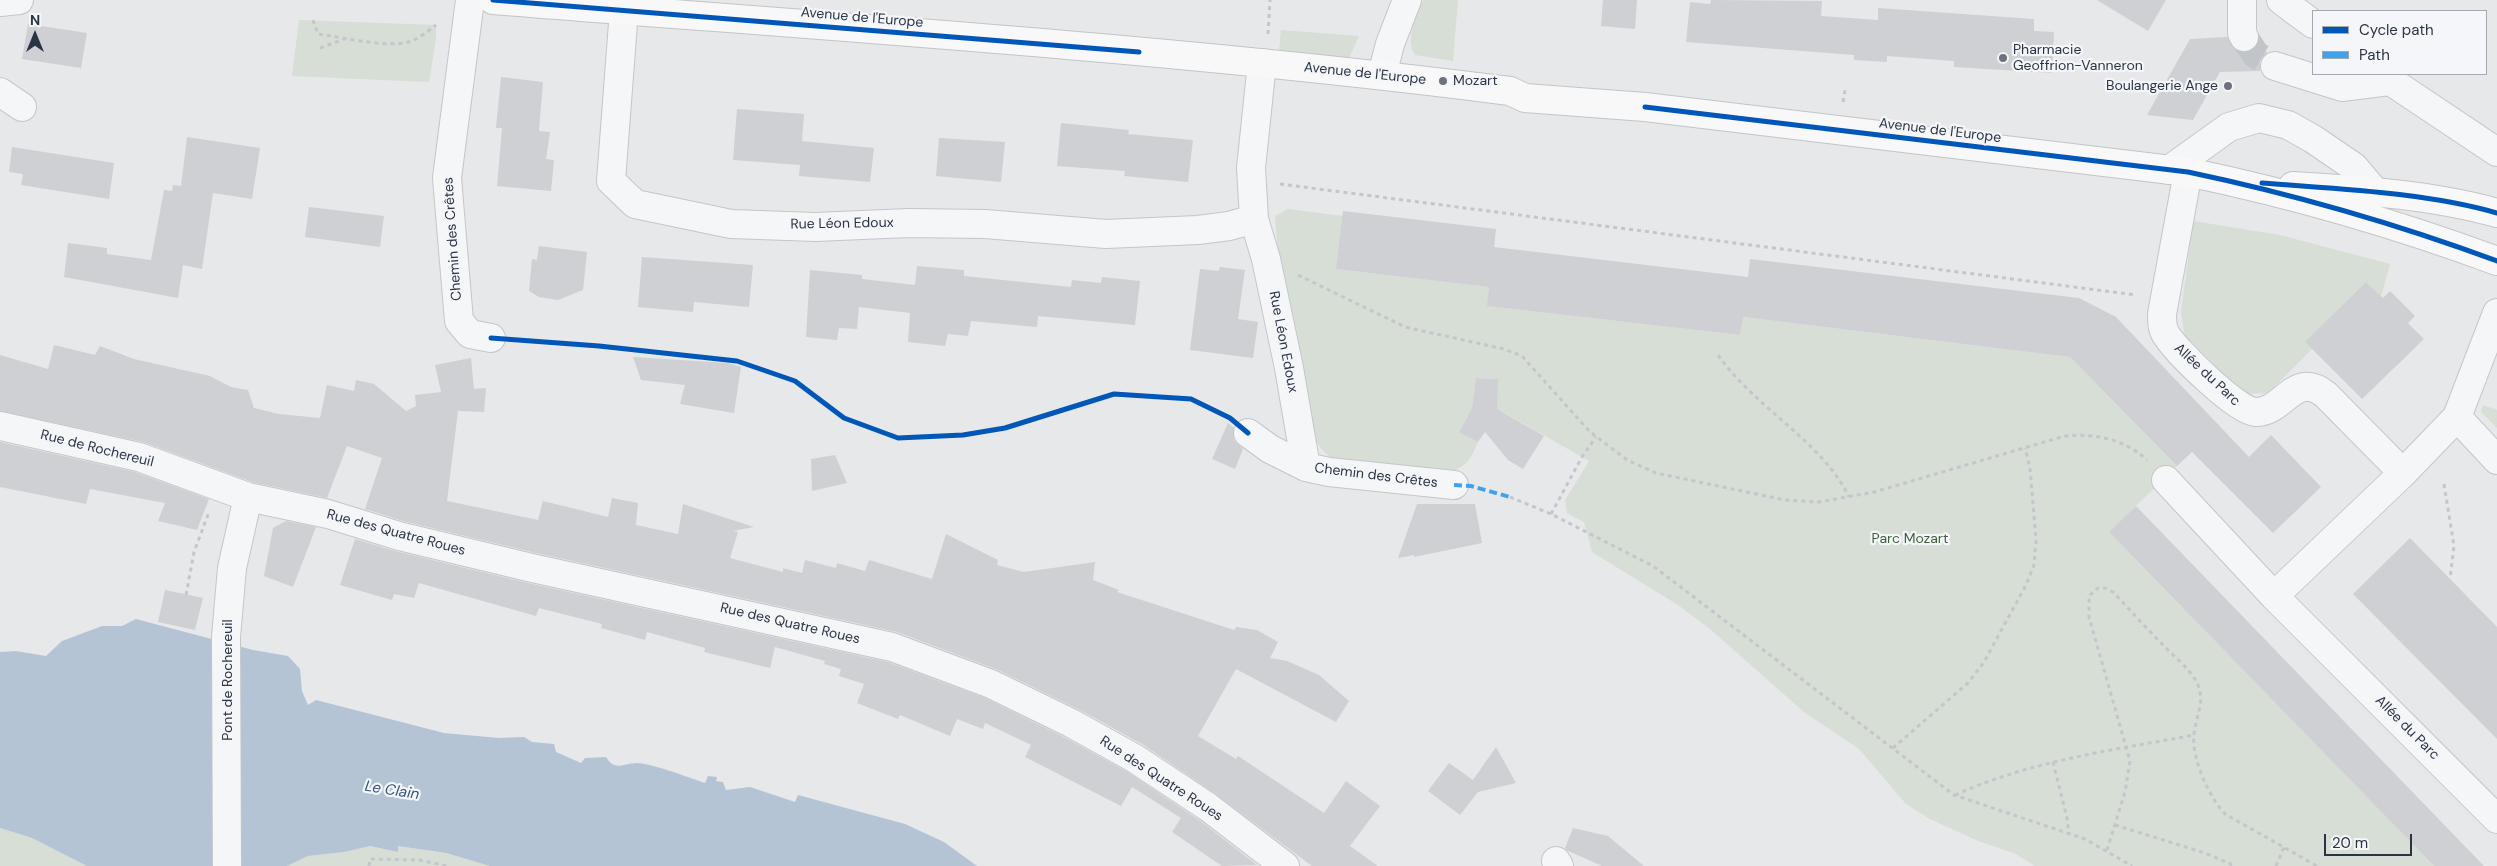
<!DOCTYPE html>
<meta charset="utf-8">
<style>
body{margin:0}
#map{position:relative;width:2497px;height:866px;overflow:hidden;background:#e6e8ea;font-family:"DM Sans",sans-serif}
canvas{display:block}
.legend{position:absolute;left:2312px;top:10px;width:175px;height:65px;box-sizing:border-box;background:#f4f6f9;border:1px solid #a4a8b1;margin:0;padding:6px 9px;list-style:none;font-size:15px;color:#2b3445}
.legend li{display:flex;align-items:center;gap:10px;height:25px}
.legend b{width:25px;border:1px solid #a4a8b1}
.north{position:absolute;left:10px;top:10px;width:50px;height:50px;-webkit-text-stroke:4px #f4f6f9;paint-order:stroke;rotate:0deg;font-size:14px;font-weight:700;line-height:20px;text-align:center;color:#2b3445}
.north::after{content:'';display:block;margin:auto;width:18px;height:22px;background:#2b3445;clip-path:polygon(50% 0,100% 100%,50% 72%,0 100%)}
.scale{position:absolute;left:2324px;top:834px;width:88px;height:22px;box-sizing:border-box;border:2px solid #2b3445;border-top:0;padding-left:6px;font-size:15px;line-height:18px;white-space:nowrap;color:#2b3445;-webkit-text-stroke:4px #f4f6f9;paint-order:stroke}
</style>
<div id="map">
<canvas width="2497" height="866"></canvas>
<ul class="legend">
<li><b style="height:6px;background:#0057b8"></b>Cycle path</li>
<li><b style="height:6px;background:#3ea3ec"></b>Path</li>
</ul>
<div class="north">N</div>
<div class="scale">20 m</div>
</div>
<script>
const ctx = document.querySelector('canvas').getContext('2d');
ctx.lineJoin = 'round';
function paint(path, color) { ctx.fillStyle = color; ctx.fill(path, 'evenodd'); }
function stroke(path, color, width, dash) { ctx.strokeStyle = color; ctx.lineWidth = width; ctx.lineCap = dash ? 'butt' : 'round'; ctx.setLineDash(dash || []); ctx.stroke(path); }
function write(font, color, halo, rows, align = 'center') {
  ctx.font = font + ' "DM Sans",sans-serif'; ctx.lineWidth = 4.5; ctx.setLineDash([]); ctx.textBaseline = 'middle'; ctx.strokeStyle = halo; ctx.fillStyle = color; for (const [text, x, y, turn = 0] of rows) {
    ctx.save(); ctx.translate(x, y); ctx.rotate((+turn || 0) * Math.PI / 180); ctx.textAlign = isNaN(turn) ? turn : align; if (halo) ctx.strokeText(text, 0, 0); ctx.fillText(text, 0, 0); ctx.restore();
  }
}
paint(new Path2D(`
 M 1423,0 L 1458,0 L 1453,61 L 1415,55 C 1405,39 1416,16 1423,0 Z
 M 299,20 L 436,25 L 436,39 L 429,82 L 292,76 Z
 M 1281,30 L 1359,36 L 1349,58 L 1279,52 Z
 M 1288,209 L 1343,216 L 1336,269 L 1489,287 L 1488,306 L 1740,335 L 1743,317 L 2070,357 L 2177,466 L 2109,532 L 2434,866 L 2035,866 L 2014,853 L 1978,841 L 1930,819 L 1906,804 L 1859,749 L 1804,712 L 1710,629 L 1678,605 L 1592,552 L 1584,522 L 1567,513 L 1565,500 L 1589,461 L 1496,408 L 1498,379 L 1476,378 L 1472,408 L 1459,431 L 1478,442 C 1472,458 1466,467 1450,472 L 1332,459 C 1320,450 1315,440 1308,426 L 1278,252 L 1275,216 Z
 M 2193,221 L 2280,235 L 2390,264 L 2381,296 L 2366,282 L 2306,342 L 2312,349 L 2274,387 L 2266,393 L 2247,394 L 2237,391 L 2185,337 L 2181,313 Z
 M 2483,405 L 2497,410 L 2497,428 L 2481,412 Z
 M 0,828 L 32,838 L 87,866 L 0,866 Z
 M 370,846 L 397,852 L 398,846 L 446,853 L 490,866 L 287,866 L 308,856 L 344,852 Z`), '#d6ded6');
paint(new Path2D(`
 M 136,619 L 253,650 L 288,656 L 300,669 L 302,691 L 308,705 L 316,700 L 444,733 L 499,738 L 524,737 L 532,742 L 554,744 L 556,752 L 581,763 L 585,758 L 606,757 C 615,772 624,763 637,763 C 651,763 690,778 705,783 L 708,776 L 717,777 L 716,781 L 723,782 L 726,790 L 750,787 L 795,802 L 798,795 L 905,824 L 944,842 L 977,866 L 490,866 L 446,853 L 398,846 L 398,852 L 370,846 L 344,852 L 308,856 L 287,866 L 87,866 L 32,838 L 0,828 L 0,652 L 16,651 L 46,656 L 62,641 L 102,626 L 122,626 Z`), '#b4c4d5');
paint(new Path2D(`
 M 1603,0 L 1637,0 L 1635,29 L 1601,26 Z
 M 1711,0 L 1822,1 L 1821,16 L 1878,20 L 1878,8 L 2034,19 L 2034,31 L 2054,32 L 2052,73 L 1954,67 L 1954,61 L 1887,56 L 1887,62 L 1854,60 L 1854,55 L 1686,42 L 1690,2 L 1710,4 Z
 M 2097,0 L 2166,0 L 2148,31 Z
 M 28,24 L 87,33 L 81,68 L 22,59 Z
 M 2227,37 L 2236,50 L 2244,53 L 2251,51 L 2257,45 L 2268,53 L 2260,61 L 2260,71 L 2220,72 L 2193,120 L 2147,115 L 2190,39 Z
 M 501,77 L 543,82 L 539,131 L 550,132 L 546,159 L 554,160 L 551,191 L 497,186 L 502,128 L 496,128 Z
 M 737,109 L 804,114 L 802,141 L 874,148 L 870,182 L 799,176 L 800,165 L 733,160 Z
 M 1061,123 L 1129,130 L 1128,134 L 1193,140 L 1188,182 L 1124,176 L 1125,171 L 1057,166 Z
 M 187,137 L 260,148 L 252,199 L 213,193 L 202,269 L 183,265 L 178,298 L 64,277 L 68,243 L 107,248 L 107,254 L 151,260 L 164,190 L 172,191 L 173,185 L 181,186 Z
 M 939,138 L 1005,142 L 1001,182 L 936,176 Z
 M 12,147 L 114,163 L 109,199 L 21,185 L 23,174 L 9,172 Z
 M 309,207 L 384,216 L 380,247 L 305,237 Z
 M 1343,211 L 1496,229 L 1494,247 L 1748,277 L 1750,259 L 2079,298 L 2116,317 L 2249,457 L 2271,435 L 2321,487 L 2273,533 L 2192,452 L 2177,466 L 2070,357 L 1743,317 L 1740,335 L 1487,306 L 1489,287 L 1336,269 Z
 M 539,246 L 587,252 L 583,290 L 558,300 L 539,297 L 529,291 L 532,259 L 537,260 Z
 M 642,257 L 753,265 L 749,307 L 694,302 L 693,312 L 638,307 Z
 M 917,266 L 964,270 L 964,276 L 1071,287 L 1072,280 L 1101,283 L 1102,277 L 1140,281 L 1135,325 L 1038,316 L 1037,327 L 971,321 L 968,336 L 948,334 L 945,346 L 908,342 L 910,313 L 859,307 L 857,329 L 839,328 L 837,340 L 806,337 L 810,270 L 862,275 L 862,279 L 915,285 Z
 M 1220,267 L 1245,270 L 1238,319 L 1258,322 L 1253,358 L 1190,350 L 1200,269 L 1219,271 Z
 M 2366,282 L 2383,298 L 2390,291 L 2415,316 L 2408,323 L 2424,339 L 2362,399 L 2305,342 Z
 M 54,345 L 95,355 L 100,346 L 134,359 L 210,376 L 231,387 L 248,390 L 254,408 L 279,414 L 320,418 L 327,385 L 354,391 L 356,380 L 374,384 L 406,411 L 416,406 L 415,395 L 441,392 L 435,365 L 471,358 L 474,389 L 486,388 L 484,412 L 458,411 L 447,501 L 538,520 L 543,501 L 608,517 L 612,498 L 638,503 L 636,525 L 678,534 L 683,504 L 754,527 L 733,531 L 738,532 L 730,558 L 783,572 L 783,568 L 802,573 L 805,560 L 836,568 L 837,563 L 865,571 L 869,560 L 932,579 L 946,534 L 998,560 L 997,565 L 1024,572 L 1095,562 L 1093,580 L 1119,590 L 1117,592 L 1234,630 L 1236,627 L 1257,630 L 1278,642 L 1270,658 L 1287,661 L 1319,675 L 1349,701 L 1336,722 L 1236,669 L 1198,736 L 1236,759 L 1238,756 L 1324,813 L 1346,781 L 1380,806 L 1350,846 L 1378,866 L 1312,866 L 1217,795 L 1142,744 L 1078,709 L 998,670 L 897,632 L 536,553 L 403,521 L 365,509 L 382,458 L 347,446 L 327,498 L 252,482 L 143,442 L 0,411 L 0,355 L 48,369 Z
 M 633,357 L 728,363 L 741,367 L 734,413 L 680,404 L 685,385 L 641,380 Z
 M 1476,378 L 1498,379 L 1497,409 L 1544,436 L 1523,469 L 1508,460 L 1485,432 L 1478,442 L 1459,432 L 1472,408 Z
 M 1228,423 L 1234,428 L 1234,440 L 1243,449 L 1235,469 L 1212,459 Z
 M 0,442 L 135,472 L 209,499 L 197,530 L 158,521 L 165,503 L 90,489 L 86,504 L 0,487 Z
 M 835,455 L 847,483 L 812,491 L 811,459 Z
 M 1417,504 L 1475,504 L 1482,543 L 1414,557 L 1414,555 L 1398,558 Z
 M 2136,506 L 2484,866 L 2434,866 L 2109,532 Z
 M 286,521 L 316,527 L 293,587 L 264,576 L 273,528 Z
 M 2410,538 L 2497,627 L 2497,739 L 2353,594 Z
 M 355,539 L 395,551 L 528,583 L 888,662 L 985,698 L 1064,737 L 1126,771 L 1199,820 L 1257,865 L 1222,866 L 1172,832 L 1181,818 L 1132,787 L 1121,806 L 1025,757 L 1031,745 L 985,723 L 983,729 L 957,719 L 950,736 L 900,715 L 898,719 L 857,703 L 864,684 L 839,676 L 841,669 L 824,664 L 825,661 L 775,647 L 770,668 L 704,652 L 705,648 L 647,632 L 645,640 L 601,628 L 602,624 L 539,608 L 536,616 L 419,583 L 414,598 L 394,594 L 392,600 L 340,585 Z
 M 165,590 L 203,598 L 195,630 L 158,622 Z
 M 1496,747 L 1516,783 L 1478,792 L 1460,815 L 1428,791 L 1449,763 L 1473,780 Z
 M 1573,828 L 1608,836 L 1644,866 L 1602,866 L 1566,850 L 1565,848 Z`), '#ced0d3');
stroke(new Path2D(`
 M 2244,37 L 2256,55 L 2275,66`), '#c1c4c9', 28, [28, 14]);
const minor = new Path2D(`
 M 470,0 L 447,178 L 459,321 L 470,334 L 491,338
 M 2242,0 L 2242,33 L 2244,37
 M 2281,0 L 2313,24
 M 0,2 L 19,0
 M 624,10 L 611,181 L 635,204 L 731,224 L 815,227 L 909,223 L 985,224 L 1106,234 L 1198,230 L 1229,226 L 1254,219
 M 1262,63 L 1251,168 L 1254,219 L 1266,259 L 1289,368 L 1306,467
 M 2275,66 L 2342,87 L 2389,81
 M 2380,74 L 2497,152
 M 1382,75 L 1390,44 L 1407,0
 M 0,92 L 22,107
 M 2169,170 L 2229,127 L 2259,118 L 2288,125 L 2313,139 L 2354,167 L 2376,193
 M 2188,172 L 2162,314 C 2162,322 2162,330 2167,336 C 2178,353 2237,411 2255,412 C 2284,413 2294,369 2326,395 L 2403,473
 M 2457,417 L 2497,460
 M 0,426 L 139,457 L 248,497 L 328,514 L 399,536 L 532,568 L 892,647 L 991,684 L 1071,723 L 1134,758 L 1208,807 L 1285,866
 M 1248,433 L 1270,449 L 1306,467 L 1329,472 L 1454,485
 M 2166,480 L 2274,596 L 2497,819
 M 2274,596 L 2403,473 L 2457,417 L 2497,313
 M 1556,861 L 1559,866
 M 227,866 L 226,637 L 232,568 L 248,497`);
const major = new Path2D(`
 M 493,0 C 832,27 1172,48 1510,91 L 1525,98 L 1645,107 L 2188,172 C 2293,194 2397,224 2497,261
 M 2293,186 C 2359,190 2433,195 2497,213`);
stroke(minor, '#c4c6c8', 30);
stroke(major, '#c2c5c8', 30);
stroke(new Path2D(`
 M 313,20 L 318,34 C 342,37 392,50 414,40 C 421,37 429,30 436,25
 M 1268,34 L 1270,0
 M 320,48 L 347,38
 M 1843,102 L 1845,90
 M 1280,184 L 2136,295
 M 1298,275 L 1405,327 L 1504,349 L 1522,356 L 1589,431 L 1627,460 L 1656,473 L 1785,500 L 1819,502 L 1874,492 L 2065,436 C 2094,433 2125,439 2147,460
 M 1718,355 C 1755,408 1822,441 1849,497
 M 2444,484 L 2454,546 L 2450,579
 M 1510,497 L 1551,514 L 1653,566 L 1954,795 L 2085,839 L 2132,866
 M 1551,514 L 1582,457 L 1596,437
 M 186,595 L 194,552 L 209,512
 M 1893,748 L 1968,683 L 1984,662 L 2026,585 L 2034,565 L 2036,540 L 2030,468 L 2025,448
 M 2053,762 L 2067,818 L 2069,834
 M 1955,795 C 2030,761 2113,750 2194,735
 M 2115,825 L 2205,853 L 2235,866
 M 2107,850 L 2125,792 L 2130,761 L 2089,617 L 2089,596 L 2098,588 L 2105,588 L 2113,592 C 2130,610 2146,628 2163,645 C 2175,658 2191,669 2198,685 C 2205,703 2196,716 2194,734 C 2191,758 2209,797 2225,814 L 2317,866
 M 369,866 L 370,859 L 419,860 L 448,866
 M 2276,866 L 2284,847`), '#c5c6ca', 3, [4, 4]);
stroke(minor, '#f5f6f7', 28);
stroke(major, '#f8f8f8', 28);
stroke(new Path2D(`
 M 1454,485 L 1471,486 L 1510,497`), '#3ea3ec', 4, [8, 4]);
stroke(new Path2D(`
 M 493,0 L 1139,52
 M 1645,107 L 2188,172 C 2293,194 2397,224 2497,261
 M 2262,183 C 2336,189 2425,192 2497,213
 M 491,338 L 599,346 L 737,361 L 795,381 L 844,418 L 898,438 L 963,435 L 1005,428 L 1114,394 L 1191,399 L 1230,418 L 1248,433`), '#0057b8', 5);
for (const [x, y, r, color] of [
 [2003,58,5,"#6c737f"],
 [1443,81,5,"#6c737f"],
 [2228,86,5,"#6c737f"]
]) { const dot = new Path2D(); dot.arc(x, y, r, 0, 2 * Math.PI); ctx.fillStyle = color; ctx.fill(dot); stroke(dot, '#f4f6f9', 2); }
write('14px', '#2b3445', '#f4f6f9', [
 ["Avenue de l'Europe",862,18,5],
 ["Avenue de l'Europe",1365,74,6],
 ["Avenue de l'Europe",1940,131,7],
 ["Rue Léon Edoux",842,224,-1],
 ["Chemin des Crêtes",453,239,-94],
 ["Rue Léon Edoux",1283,342,79],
 ["Allée du Parc",2207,375,43],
 ["Rue de Rochereuil",97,449,14],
 ["Chemin des Crêtes",1376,476,7],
 ["Rue des Quatre Roues",396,533,15],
 ["Rue des Quatre Roues",790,624,13],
 ["Pont de Rochereuil",228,680,-90],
 ["Allée du Parc",2407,728,45],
 ["Rue des Quatre Roues",1161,779,33]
]);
write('14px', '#2b3445', '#f4f6f9', [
 ["Pharmacie",2013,50],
 ["Geoffrion-Vanneron",2013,66],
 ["Mozart",1453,81],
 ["Boulangerie Ange",2218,86,"right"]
], 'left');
write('14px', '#3f6138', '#f4f6f9', [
 ["Parc Mozart",1910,539]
]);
write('italic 15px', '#34527a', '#f4f6f9', [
 ["Le Clain",392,791,9]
]);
</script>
